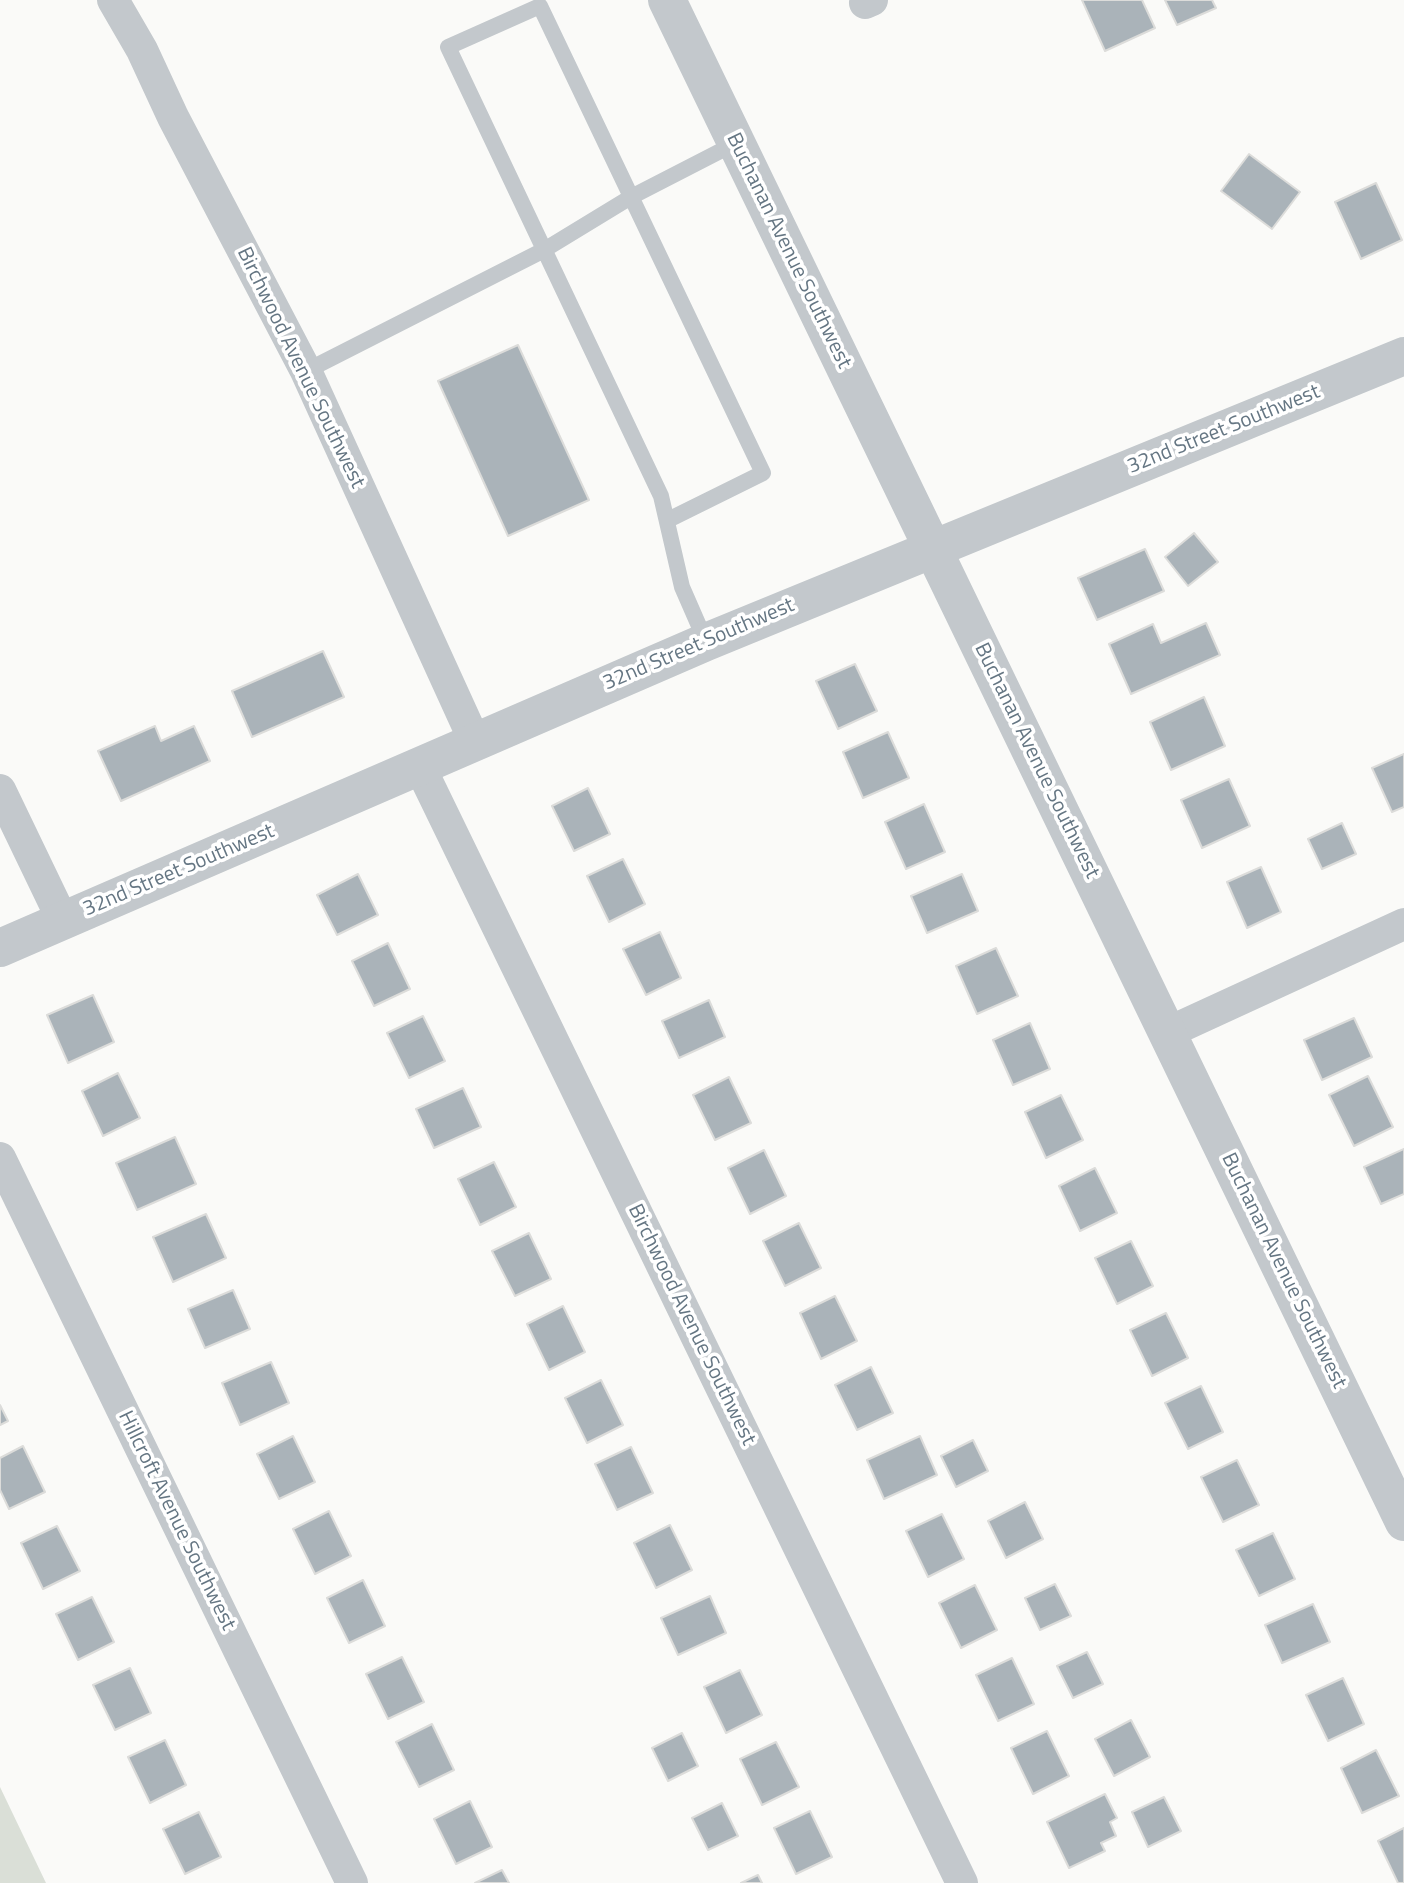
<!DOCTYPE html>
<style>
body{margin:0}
canvas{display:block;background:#fafaf8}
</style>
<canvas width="1404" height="1883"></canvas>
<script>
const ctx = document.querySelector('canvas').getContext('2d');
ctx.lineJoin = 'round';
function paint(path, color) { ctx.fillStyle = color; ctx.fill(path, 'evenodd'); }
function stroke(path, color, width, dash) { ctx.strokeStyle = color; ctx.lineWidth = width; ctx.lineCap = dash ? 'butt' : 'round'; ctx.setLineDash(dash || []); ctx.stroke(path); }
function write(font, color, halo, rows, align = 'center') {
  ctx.font = font + ' "Titillium Web",sans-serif'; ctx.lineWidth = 7; ctx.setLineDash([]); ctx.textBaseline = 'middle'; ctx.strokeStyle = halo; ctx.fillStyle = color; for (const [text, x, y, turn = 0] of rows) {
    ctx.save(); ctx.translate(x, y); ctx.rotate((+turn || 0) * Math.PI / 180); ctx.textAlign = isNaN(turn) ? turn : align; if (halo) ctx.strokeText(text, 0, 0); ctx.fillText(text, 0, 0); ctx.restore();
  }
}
paint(new Path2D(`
 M 0,1787 L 46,1883 L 0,1883 Z`), '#dadfd7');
const building = new Path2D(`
 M 1082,0 L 1142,0 L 1155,28 L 1105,51 Z
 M 1165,0 L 1212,0 L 1216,8 L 1177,25 Z
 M 1249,154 L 1300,192 L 1272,229 L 1221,191 Z
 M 1376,183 L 1402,240 L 1361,259 L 1335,202 Z
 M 518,345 L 589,500 L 508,536 L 438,381 Z
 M 1194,533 L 1218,562 L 1188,586 L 1165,557 Z
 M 1145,549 L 1164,591 L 1097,620 L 1078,578 Z
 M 1206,623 L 1220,655 L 1131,694 L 1109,644 L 1153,624 L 1161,643 Z
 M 323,651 L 344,697 L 252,737 L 232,691 Z
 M 855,664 L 877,711 L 838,729 L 816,681 Z
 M 1204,697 L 1225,746 L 1171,770 L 1150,722 Z
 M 155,726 L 161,741 L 194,726 L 210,761 L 121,801 L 98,751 Z
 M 888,732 L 909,778 L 863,798 L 843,752 Z
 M 1404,754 L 1404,807 L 1392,812 L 1372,768 Z
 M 1229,779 L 1250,826 L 1202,848 L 1181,800 Z
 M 588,788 L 610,834 L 574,851 L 552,806 Z
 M 924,804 L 945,852 L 906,869 L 885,822 Z
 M 1342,823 L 1356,854 L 1322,869 L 1308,839 Z
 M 623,859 L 645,904 L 609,922 L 587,876 Z
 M 1261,867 L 1281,912 L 1247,928 L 1227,882 Z
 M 358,874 L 378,915 L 337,935 L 317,895 Z
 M 962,874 L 978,911 L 927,933 L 911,896 Z
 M 660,932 L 681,978 L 646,995 L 623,949 Z
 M 388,943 L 410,989 L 374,1006 L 352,961 Z
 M 996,948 L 1018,996 L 977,1014 L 956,966 Z
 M 93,995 L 114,1042 L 68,1063 L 47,1015 Z
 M 709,1000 L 725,1037 L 679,1058 L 662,1021 Z
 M 423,1016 L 445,1061 L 409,1078 L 387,1033 Z
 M 1354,1018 L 1372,1057 L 1322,1080 L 1304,1040 Z
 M 1030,1023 L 1050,1069 L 1013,1085 L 993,1040 Z
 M 118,1073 L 140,1118 L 103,1136 L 82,1091 Z
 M 1368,1076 L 1393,1127 L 1354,1146 L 1329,1095 Z
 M 729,1077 L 751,1123 L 715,1140 L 693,1095 Z
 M 463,1088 L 481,1127 L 434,1148 L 416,1109 Z
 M 1061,1095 L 1083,1140 L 1046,1158 L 1025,1112 Z
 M 175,1137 L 196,1184 L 137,1210 L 116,1163 Z
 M 1404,1149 L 1404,1194 L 1381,1204 L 1364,1167 Z
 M 764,1150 L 786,1196 L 750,1214 L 728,1168 Z
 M 494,1162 L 516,1207 L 480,1225 L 458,1179 Z
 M 1095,1168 L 1117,1213 L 1080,1231 L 1059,1186 Z
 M 206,1214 L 226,1258 L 173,1282 L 153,1237 Z
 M 799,1223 L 821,1268 L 785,1286 L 763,1241 Z
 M 529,1233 L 551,1279 L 515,1296 L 492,1251 Z
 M 1131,1241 L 1153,1286 L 1117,1304 L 1095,1258 Z
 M 233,1290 L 250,1329 L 205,1348 L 188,1309 Z
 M 835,1296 L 857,1341 L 821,1359 L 800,1313 Z
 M 563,1306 L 585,1352 L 549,1370 L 527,1324 Z
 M 1166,1313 L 1188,1358 L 1152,1376 L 1130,1330 Z
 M 271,1362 L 289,1403 L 240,1425 L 222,1383 Z
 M 871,1367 L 893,1413 L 857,1430 L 835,1385 Z
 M 601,1380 L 623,1425 L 587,1443 L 565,1398 Z
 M 1201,1386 L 1223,1432 L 1188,1449 L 1165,1403 Z
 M 0,1405 L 8,1421 L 0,1425 Z
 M 293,1436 L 315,1482 L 279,1499 L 257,1454 Z
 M 920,1436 L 937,1475 L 884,1499 L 867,1460 Z
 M 973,1440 L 988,1471 L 956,1487 L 941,1456 Z
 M 23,1446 L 45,1492 L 9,1509 L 0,1490 L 0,1458 Z
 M 631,1447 L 653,1493 L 617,1510 L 595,1464 Z
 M 1237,1460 L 1259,1505 L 1223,1522 L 1201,1477 Z
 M 1025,1502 L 1043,1539 L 1006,1558 L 988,1521 Z
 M 329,1511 L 351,1556 L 315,1574 L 293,1529 Z
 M 942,1514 L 964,1559 L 928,1577 L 906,1531 Z
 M 670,1525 L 692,1570 L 656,1588 L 634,1543 Z
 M 57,1526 L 80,1571 L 43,1589 L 21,1543 Z
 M 1273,1533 L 1295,1579 L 1259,1596 L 1236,1550 Z
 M 363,1580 L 385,1626 L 349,1643 L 327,1598 Z
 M 1055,1584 L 1071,1616 L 1040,1630 L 1025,1598 Z
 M 975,1585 L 997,1630 L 961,1648 L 939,1603 Z
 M 710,1596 L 726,1633 L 678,1655 L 661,1618 Z
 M 92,1597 L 114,1642 L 78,1660 L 56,1614 Z
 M 1313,1604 L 1330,1642 L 1282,1663 L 1265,1625 Z
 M 1087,1652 L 1103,1684 L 1073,1698 L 1057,1666 Z
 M 402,1657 L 424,1702 L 388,1719 L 366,1674 Z
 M 1012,1658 L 1034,1704 L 998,1721 L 976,1675 Z
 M 130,1668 L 151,1713 L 115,1730 L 93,1685 Z
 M 740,1670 L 762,1715 L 726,1733 L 704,1687 Z
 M 1343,1678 L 1364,1724 L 1328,1741 L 1306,1695 Z
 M 1131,1720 L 1150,1757 L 1114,1776 L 1095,1739 Z
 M 432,1724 L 454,1770 L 419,1787 L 396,1742 Z
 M 1047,1731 L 1069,1776 L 1033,1794 L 1011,1748 Z
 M 682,1733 L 698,1766 L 668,1781 L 652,1748 Z
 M 165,1740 L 186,1785 L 150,1803 L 128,1757 Z
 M 776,1742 L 799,1787 L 762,1805 L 740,1759 Z
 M 1376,1750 L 1399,1796 L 1362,1813 L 1341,1768 Z
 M 1105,1794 L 1117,1818 L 1110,1822 L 1116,1836 L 1101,1843 L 1105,1851 L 1069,1868 L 1047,1822 Z
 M 1164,1797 L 1181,1831 L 1148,1847 L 1132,1812 Z
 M 470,1801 L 492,1847 L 456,1864 L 434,1819 Z
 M 722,1803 L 738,1836 L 708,1850 L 692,1818 Z
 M 810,1811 L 832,1857 L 796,1874 L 774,1828 Z
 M 199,1812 L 221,1857 L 185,1874 L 163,1829 Z
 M 1404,1828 L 1404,1883 L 1398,1883 L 1378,1841 Z
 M 502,1870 L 509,1883 L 475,1883 Z
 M 758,1875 L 762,1883 L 741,1883 Z`);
paint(building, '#aab3b9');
stroke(building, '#dcdcda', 2);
stroke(new Path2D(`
 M 306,371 L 544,250 L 631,197 L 736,143
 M 668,520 L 763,473 L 540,6 L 448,47 L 661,496 L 682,587 L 706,642`), '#c3c8cc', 16);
stroke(new Path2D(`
 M 113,0 L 142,50 L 173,117 L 306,371 L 475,742
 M 865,3 L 872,0
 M 420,767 L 962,1883
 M 0,790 L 63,921
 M 1169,1032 L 1404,924
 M 0,1158 L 352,1883`), '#c3c8cc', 32);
stroke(new Path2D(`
 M 667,0 L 1404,1522
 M 0,948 L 706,642 L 1404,356`), '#c3c8cc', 38);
write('21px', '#657683', '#fff', [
 ["Buchanan Avenue Southwest",788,251,64],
 ["Birchwood Avenue Southwest",300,368,64],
 ["32nd Street Southwest",1224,430,-22],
 ["32nd Street Southwest",699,645,-23],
 ["Buchanan Avenue Southwest",1036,761,64],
 ["32nd Street Southwest",179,871,-23],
 ["Buchanan Avenue Southwest",1283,1271,64],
 ["Birchwood Avenue Southwest",691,1325,64],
 ["Hillcroft Avenue Southwest",176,1521,64]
]);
</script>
